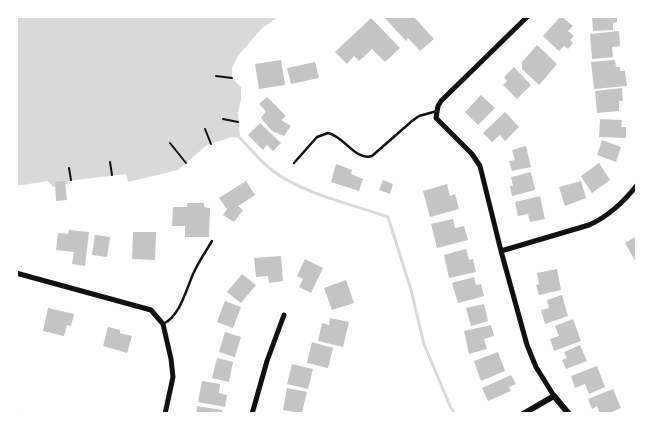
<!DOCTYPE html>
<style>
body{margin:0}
#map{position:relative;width:653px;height:430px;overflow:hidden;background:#fff;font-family:"Noto Serif",serif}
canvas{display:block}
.frame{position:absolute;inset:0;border:18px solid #fff;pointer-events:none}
</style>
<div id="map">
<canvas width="653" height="430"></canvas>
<div class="frame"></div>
</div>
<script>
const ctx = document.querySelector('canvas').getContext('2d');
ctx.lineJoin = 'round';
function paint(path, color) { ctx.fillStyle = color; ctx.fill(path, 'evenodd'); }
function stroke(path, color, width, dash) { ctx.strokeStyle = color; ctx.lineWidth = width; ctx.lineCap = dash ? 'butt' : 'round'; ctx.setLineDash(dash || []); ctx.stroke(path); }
paint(new Path2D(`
 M 16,16 L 279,16 L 261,29 L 238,56 L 232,68 L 232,78 L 241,87 L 241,100 L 238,112 L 240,138 L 232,137 L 207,145 L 178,170 L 128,182 L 126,174 L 68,181 L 68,184 L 53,187 L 48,181 L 16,186 Z`), '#d9d9d9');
stroke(new Path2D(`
 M 240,138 C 251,149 261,162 273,171 C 304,194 351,204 388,217 L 411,290 L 424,344 L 450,406 L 455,414`), '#d9d9d9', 3);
paint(new Path2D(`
 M 385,16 L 413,16 L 434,39 L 420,51 L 408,38 L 406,41 L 384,17 Z
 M 561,16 L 573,26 L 568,31 L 574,36 L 570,40 L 573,43 L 568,49 L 564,46 L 559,51 L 543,36 Z
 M 592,16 L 617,16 L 617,22 L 613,23 L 613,30 L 593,31 Z
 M 371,18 L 400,48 L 385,62 L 372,49 L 359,61 L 354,56 L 347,64 L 335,52 Z
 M 619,31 L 620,46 L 612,47 L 613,57 L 592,59 L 590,34 Z
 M 537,45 L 557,64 L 539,85 L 522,69 L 522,62 Z
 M 281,60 L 285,85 L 259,89 L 255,64 Z
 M 615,60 L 616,67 L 620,67 L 620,71 L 625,71 L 627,86 L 594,89 L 591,62 Z
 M 315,62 L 319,78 L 291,84 L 287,68 Z
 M 514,67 L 531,85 L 517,99 L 503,85 L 507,81 L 504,77 Z
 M 622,88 L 623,101 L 619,101 L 619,111 L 597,113 L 595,91 Z
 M 481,95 L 495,108 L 478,125 L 465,112 Z
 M 267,97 L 286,116 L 281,120 L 291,126 L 284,136 L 272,131 L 261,118 L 266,111 L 259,104 Z
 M 505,112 L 519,127 L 505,141 L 500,135 L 492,142 L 483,133 Z
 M 600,119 L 622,120 L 621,127 L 626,127 L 626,138 L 599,137 Z
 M 260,123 L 281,143 L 273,151 L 267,145 L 263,150 L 248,135 Z
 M 602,140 L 621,147 L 616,162 L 597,155 Z
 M 526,146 L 531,167 L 512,171 L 509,161 L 515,160 L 512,150 Z
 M 599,163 L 610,180 L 592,193 L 581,176 Z
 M 336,164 L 352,170 L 351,174 L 363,179 L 359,191 L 331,182 Z
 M 531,172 L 535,190 L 512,196 L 510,186 L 513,186 L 511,177 Z
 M 383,180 L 393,184 L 390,194 L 379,190 Z
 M 65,181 L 67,200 L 56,201 L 55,182 Z
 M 246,181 L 255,195 L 238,206 L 243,210 L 234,222 L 223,215 L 227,209 L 219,198 Z
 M 581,181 L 586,198 L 565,206 L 559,187 Z
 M 447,184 L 450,196 L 455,194 L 459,209 L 430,217 L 423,191 Z
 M 540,196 L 545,219 L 530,222 L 528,214 L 518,216 L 515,202 Z
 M 187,203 L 204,203 L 204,207 L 210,208 L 209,237 L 185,237 L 185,226 L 172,226 L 173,207 L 187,207 Z
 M 453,219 L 455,228 L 464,226 L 468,240 L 437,248 L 431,224 Z
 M 69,230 L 89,232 L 85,266 L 72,264 L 74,252 L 56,250 L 58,233 L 68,234 Z
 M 133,232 L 156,232 L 155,260 L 132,259 Z
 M 95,235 L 110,237 L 107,257 L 92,255 Z
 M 637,236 L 637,264 L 625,243 Z
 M 466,249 L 469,260 L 473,259 L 476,272 L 449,278 L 444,255 Z
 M 281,256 L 283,281 L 269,283 L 268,276 L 256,277 L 254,258 Z
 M 305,259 L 323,268 L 311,293 L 299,287 L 303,279 L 297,276 Z
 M 557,269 L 561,290 L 539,295 L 536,285 L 539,284 L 537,273 Z
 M 242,274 L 256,285 L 241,303 L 227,292 Z
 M 474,277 L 476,285 L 481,284 L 484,296 L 458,303 L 452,283 Z
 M 346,280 L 354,303 L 332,310 L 324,288 Z
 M 562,295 L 568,316 L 545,324 L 541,310 L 549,308 L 547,300 Z
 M 225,301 L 241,307 L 233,328 L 217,322 Z
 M 484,304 L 488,321 L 471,326 L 466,308 Z
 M 48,308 L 74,314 L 71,326 L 67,325 L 64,336 L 43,331 Z
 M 330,318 L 349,322 L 343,347 L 318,341 L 322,323 L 329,325 Z
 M 573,319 L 581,341 L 554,351 L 550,339 L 559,336 L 555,326 Z
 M 491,325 L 494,336 L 484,339 L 487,349 L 469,354 L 464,331 Z
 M 108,327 L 120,330 L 120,333 L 132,336 L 127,353 L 103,346 Z
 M 225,332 L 241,337 L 235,357 L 219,352 Z
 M 312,342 L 333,348 L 328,368 L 307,363 Z
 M 580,345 L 587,361 L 566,369 L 562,360 L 567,358 L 564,352 Z
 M 498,352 L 505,371 L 481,381 L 474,361 Z
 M 217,358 L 233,362 L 229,382 L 212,378 Z
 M 292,364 L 313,369 L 308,389 L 287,384 Z
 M 597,366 L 605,387 L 589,394 L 585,384 L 575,388 L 571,376 Z
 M 511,375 L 516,384 L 509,387 L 511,391 L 488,401 L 482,388 Z
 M 202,381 L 220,384 L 219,393 L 227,395 L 225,407 L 198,402 Z
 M 287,388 L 307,392 L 302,413 L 283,410 Z
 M 613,389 L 621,408 L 607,414 L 600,414 L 597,406 L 592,409 L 588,399 Z
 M 197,406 L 222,410 L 222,414 L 196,414 Z`), '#c4c4c4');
stroke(new Path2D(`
 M 216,76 L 232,78
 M 223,119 L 238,122
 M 205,129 L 211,144
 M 170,143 L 186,163
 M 110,162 L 112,175
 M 69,168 L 71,180`), '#111', 2);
stroke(new Path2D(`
 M 294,163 L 317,137 L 328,133 C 344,136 355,161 372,156 L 412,121 L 419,116 L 437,111
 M 163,324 C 181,315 186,289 194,272 C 199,261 206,251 212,241
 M 16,410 L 18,414`), '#111', 2.5);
stroke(new Path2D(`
 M 528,16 L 441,101 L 438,106 L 436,118 L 472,154 L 480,166 L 501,251 L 527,345 L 536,367 L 554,396
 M 501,251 L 589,225 C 609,216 623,203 637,185
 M 16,273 L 151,310 L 163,324 L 171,359 L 173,377 L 165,414
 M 252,414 L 267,361 L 284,315`), '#111', 5);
stroke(new Path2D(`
 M 523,414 L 554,396 L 569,414`), '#111', 6);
</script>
